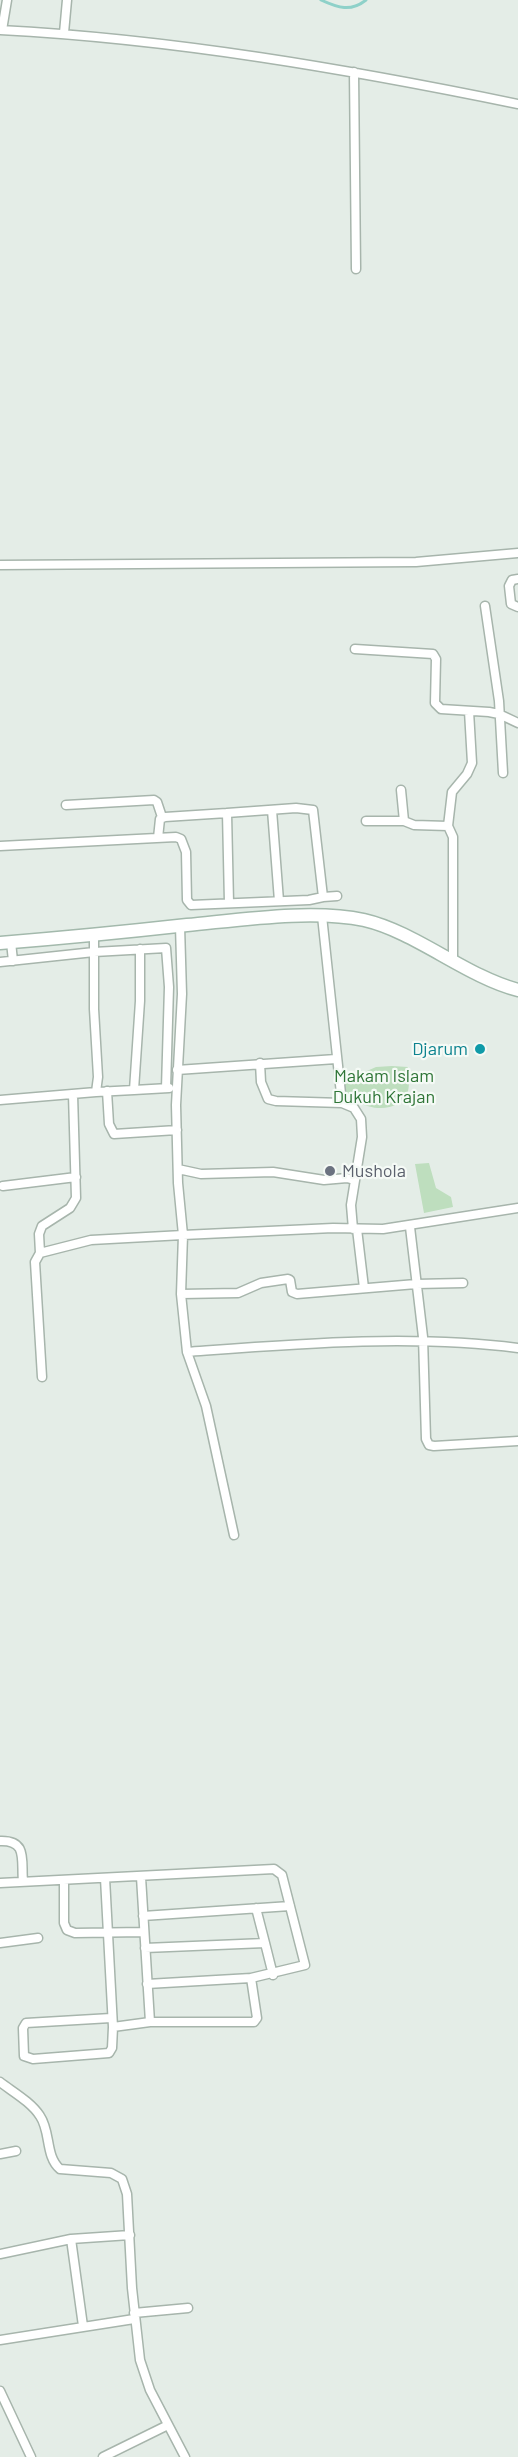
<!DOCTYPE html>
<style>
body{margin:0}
canvas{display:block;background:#e4ede7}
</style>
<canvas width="518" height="2457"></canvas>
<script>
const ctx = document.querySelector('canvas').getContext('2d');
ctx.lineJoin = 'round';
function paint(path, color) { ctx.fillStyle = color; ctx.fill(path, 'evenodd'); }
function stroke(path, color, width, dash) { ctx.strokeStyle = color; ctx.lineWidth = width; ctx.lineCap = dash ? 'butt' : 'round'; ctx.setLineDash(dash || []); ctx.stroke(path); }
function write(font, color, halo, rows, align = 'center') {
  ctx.font = font + ' Barlow,sans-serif'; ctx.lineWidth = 4.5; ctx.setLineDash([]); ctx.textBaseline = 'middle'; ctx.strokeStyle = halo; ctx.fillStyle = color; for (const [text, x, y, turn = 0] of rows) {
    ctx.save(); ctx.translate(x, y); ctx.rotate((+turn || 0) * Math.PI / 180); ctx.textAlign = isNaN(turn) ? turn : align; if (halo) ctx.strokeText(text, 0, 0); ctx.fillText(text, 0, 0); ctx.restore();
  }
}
paint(new Path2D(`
 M 392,1066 L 408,1067 C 408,1074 410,1084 408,1091 C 398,1119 351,1110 340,1083 L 376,1067 Z
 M 429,1163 L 436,1188 L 451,1197 L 453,1207 L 424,1213 L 415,1164 Z`), '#bedebe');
stroke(new Path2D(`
 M 321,0 C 338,8 351,12 366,0`), '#8ed1c9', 3);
const street = new Path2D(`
 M 0,30 C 174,39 347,69 518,104
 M 2,30 L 7,0
 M 64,33 L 67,0
 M 354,72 L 356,269
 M 0,565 L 416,562 L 518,553
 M 518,579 L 512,580 L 509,586 L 511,604 L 518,607
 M 485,606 L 499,701 L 503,773
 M 355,649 L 433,654 L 436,659 L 435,703 L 441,709 L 489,712 L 499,714 L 518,723
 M 401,790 L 404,821 L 414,825 L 448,826 L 453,837 L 453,962
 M 66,805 L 154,800 L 157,802 L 162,817
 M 272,810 L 279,901
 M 366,821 L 404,821
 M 448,826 L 452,792 L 467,774 L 472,763 L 469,711
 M 158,838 L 160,819 L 165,817 L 227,813
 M 0,846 L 176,837 L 181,839 L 186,852 L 187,900 L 191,905 L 309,900 L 323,897 L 313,810 L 296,808 L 227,813 L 229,903
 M 323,897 L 337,896
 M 322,916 L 342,1103 L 354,1108 L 361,1119 L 362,1137 L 351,1205 L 353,1229
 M 11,942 L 13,961
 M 0,962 L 94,952 L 166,948 L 169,987 L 166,1088
 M 260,1063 L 261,1082 L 268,1099 L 276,1101 L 342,1103
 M 177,1070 L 336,1059
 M 134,1090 L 169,1088
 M 107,1091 L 109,1124 L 114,1134 L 177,1130
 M 96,1092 L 134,1090 L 140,1001 L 140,949
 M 0,1100 L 96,1092 L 98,1077 L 94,1009 L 94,935
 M 178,1169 L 201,1174 L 273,1172 L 324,1180 L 347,1178 L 354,1180
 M 3,1186 L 76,1177
 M 410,1227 L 423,1337 L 426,1439 L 429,1445 L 434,1446 L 518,1441
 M 357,1229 L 364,1288
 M 40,1253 L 39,1234 L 42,1226 L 70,1208 L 76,1198 L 73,1094
 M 181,1294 L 238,1293 L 261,1283 L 288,1279 L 290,1280 L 292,1292 L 297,1294 L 416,1284 L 463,1283
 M 187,1352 C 295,1344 410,1334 518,1348
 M 42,1377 L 35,1262 L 40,1253 L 91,1240 L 183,1235 L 178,1183 L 176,1105 L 182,994 L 180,926
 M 234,1535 L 206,1406 L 187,1352 L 181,1294 L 183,1235 L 333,1228 L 383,1229 L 518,1208
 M 0,1841 C 28,1840 21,1860 23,1882
 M 141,1877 L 150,2022 L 254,2022 L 257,2018 L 251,1978 L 147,1984
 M 105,1878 L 113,2027 L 150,2022
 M 64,1880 L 64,1923 L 67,1930 L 75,1933 L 144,1932
 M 0,1883 L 274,1869 L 282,1875 L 305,1965 L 251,1978
 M 256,1908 L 265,1943
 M 143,1916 L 290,1906
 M 0,1943 L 38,1938
 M 145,1948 L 265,1943 L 273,1975
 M 111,2018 L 26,2023 L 23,2028 L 24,2056 L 33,2059 L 109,2053 L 112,2048 L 113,2027
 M 0,2082 C 13,2092 31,2102 40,2116 C 51,2132 45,2156 60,2169 L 111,2173 L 122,2179 L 127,2194 L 132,2288 L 140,2360 L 150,2390 L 185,2457
 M 0,2154 L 16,2151
 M 71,2239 L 83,2326
 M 0,2254 L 71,2239 L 130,2235
 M 134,2313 L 188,2308
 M 0,2340 L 134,2319
 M 0,2391 L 31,2457
 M 103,2457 L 168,2425`);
const secondary = new Path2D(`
 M 0,943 C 62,938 124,932 187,925 C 240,920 312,909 364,920 C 416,932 465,976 518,990`);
stroke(street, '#a7b5ac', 11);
stroke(secondary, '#a3b9ac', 15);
stroke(street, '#fff', 8);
stroke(secondary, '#fff', 12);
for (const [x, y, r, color] of [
 [480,1049,6,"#0f9aa8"],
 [330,1171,6,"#6b7280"]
]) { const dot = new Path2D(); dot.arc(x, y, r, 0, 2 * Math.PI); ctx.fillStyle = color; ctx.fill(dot); stroke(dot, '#f5faf6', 2); }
write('18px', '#0d838f', '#f5faf6', [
 ["Djarum",468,1049]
], 'right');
write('18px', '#2f7537', '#f5faf6', [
 ["Makam Islam",384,1076],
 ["Dukuh Krajan",384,1097]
]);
write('18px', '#5b616d', '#f5faf6', [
 ["Mushola",342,1171]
], 'left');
</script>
